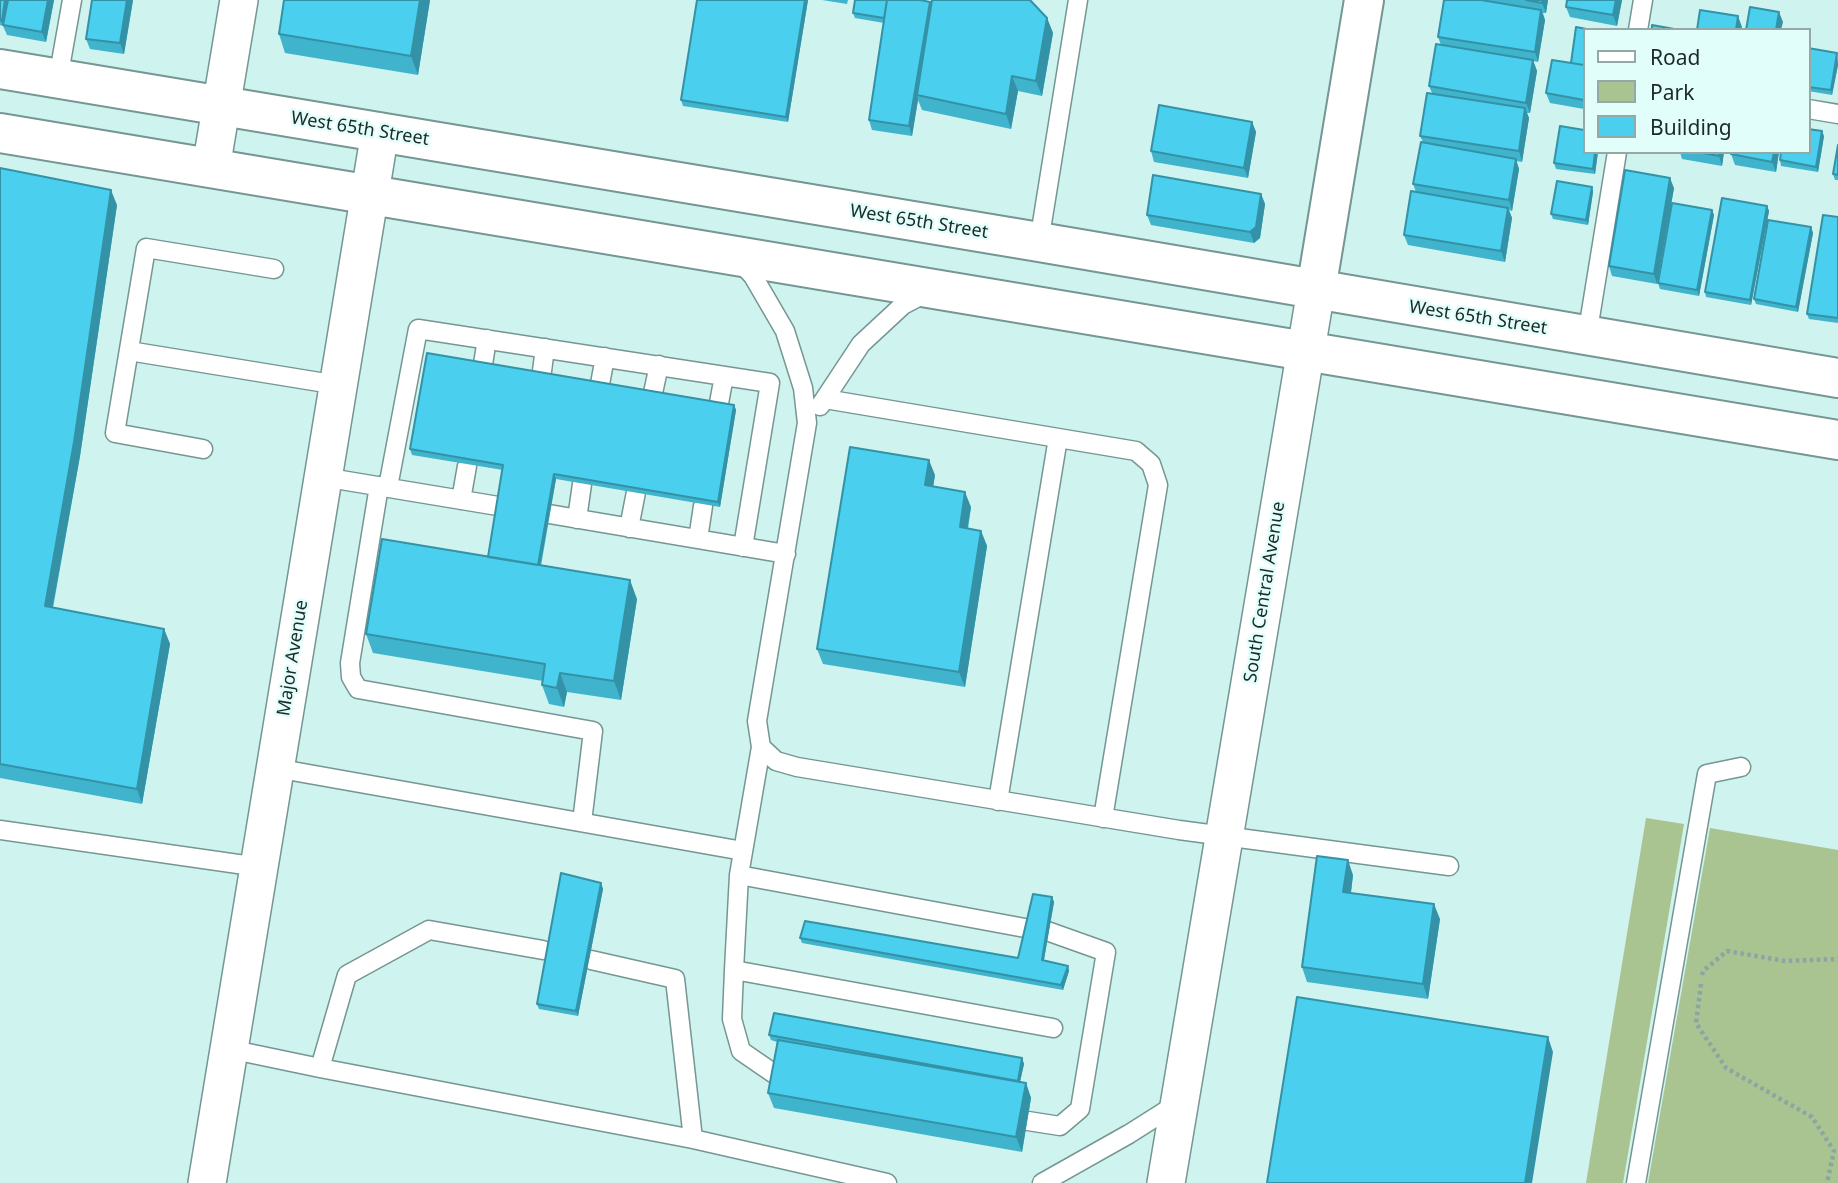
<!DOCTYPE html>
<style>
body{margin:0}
#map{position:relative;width:1838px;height:1183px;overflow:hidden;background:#cff3ee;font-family:"Noto Sans",sans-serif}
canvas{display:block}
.legend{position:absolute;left:1583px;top:28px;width:228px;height:126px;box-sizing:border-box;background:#e2fefb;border:2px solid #92a9a6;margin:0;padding:9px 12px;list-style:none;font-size:21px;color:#1b2927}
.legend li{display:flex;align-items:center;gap:14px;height:35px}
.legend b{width:35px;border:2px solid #92a9a6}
</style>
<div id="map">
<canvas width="1838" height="1183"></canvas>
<ul class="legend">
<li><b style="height:9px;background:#fff"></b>Road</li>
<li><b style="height:19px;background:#a9c391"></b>Park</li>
<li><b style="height:19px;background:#4ad0ee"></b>Building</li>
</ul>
</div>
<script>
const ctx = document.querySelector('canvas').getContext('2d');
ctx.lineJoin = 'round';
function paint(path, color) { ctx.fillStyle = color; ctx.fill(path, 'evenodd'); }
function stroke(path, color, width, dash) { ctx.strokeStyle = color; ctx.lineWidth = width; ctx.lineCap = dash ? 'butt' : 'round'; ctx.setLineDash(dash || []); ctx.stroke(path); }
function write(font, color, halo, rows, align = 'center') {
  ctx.font = font + ' "Noto Sans",sans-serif'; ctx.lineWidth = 5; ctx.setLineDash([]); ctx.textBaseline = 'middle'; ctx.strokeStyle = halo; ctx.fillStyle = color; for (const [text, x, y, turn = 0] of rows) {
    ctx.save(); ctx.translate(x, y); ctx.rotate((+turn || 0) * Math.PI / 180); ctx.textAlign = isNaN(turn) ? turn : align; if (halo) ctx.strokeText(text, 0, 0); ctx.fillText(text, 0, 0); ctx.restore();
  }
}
paint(new Path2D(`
 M 1646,818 L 1684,824 L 1623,1183 L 1586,1183 Z
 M 1710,828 L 1838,850 L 1838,1183 L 1648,1183 Z`), '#a9c391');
const service = new Path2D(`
 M 1638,30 L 1643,0
 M 58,79 L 72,0
 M 1808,109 L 1838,114
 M 1039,242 L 1078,0
 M 740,262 L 753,276 L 785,331 L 803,388 L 807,423 L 757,721 L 761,747 L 776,761 L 797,767 L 1179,830 L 1449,866
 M 1587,336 L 1617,152
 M 129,351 L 338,385
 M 483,364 L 487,339
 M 542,371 L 545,348
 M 600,384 L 605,357
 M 653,393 L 659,365
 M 825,399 L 1136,451 L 1151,464 L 1158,485 L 1103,818
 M 719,403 L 724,376
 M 820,406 L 861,344 L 903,305 L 926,293
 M 203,449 L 115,433 L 146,248 L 274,269
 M 323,477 L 498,506
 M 379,486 L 350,663 L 351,677 L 358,689 L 593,731 L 582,822
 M 388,487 L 418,329 L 770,383 L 743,547
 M 461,500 L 467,466
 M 549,514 L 786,554
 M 577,519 L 582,484
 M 629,528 L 636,492
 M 698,539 L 703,506
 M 761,747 L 739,875 L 734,970 L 1053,1028
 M 275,768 L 743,851
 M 998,801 L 1058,438
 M 0,830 L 259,867
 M 739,875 L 1025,928
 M 591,960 L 675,979 L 693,1139
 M 734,970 L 732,1019 L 741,1051 L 773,1073
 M 229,1049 L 320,1068 L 693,1139 L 887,1183
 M 320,1068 L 347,975 L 429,930 L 543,950
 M 1028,1121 L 1060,1126 L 1080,1109 L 1106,952 L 1047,931
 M 1042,1183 L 1129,1134 L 1178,1103
 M 1636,1183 L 1707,774 L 1741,767`);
const minor = new Path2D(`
 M 211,168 L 239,0
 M 207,1183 L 380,132
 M 1166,1183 L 1316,290`);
const tertiary = new Path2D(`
 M 0,69 L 1039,242 L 1838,378
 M 0,133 L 1838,440
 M 1316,290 L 1364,0`);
stroke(service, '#759692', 21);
stroke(minor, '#759692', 40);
stroke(tertiary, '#759692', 42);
stroke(new Path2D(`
 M 1702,975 L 1703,971 L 1727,951 L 1785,961 L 1838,959
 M 1701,984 L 1696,1023 L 1726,1068 L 1812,1117 L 1834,1151 L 1827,1183`), '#8ba6a2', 4.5, [3.5, 3.5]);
stroke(service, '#fff', 18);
stroke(minor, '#fff', 37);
stroke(tertiary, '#fff', 38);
paint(new Path2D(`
 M 0,0 L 54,0 L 46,42 L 7,35 L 3,26 L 0,25 Z
 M 133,0 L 124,54 L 90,49 L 86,39 Z
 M 284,0 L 430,0 L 418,75 L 285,53 L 279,34 Z
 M 697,0 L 808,0 L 788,122 L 683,106 L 681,100 Z
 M 822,0 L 848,0 L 847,4 Z
 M 1444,0 L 1548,0 L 1546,13 L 1543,13 L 1545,20 L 1538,62 L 1533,61 L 1537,71 L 1530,113 L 1527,113 L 1529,118 L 1522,162 L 1516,161 L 1519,169 L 1512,211 L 1509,210 L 1512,218 L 1505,262 L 1408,245 L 1404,235 L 1416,192 L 1413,184 L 1423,142 L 1420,136 L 1432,93 L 1429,86 L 1441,45 L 1438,37 Z
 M 1567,0 L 1622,0 L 1617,26 L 1570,17 L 1566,7 Z
 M 931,5 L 1047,18 L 1053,33 L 1042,96 L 1018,91 L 1011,129 L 922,110 L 918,100 L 912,136 L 872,130 L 869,120 L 884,23 L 855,18 L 853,13 Z
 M 1584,30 L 1584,109 L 1550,103 L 1546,93 L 1571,63 Z
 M 1808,48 L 1837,53 L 1838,65 L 1832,95 L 1808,91 Z
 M 1252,122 L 1256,132 L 1248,178 L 1154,162 L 1151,151 Z
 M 1824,136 L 1818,172 L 1781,166 L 1780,160 Z
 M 1838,145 L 1838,180 L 1835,180 L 1833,174 Z
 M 1584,152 L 1598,152 L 1595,174 L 1556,169 L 1554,163 Z
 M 1680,152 L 1724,152 L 1722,166 L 1682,159 Z
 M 1732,152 L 1779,152 L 1776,172 L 1735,165 L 1731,154 Z
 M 0,168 L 117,205 L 80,456 L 53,608 L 164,629 L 170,644 L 142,804 L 0,778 Z
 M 1592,187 L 1593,192 L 1588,225 L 1553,219 L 1551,214 Z
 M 1674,188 L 1657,284 L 1612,276 L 1609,266 Z
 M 1261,194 L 1265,204 L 1260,238 L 1254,243 L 1151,225 L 1147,215 Z
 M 1767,206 L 1769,211 L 1751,305 L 1706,297 L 1705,292 Z
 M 1712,210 L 1714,215 L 1699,296 L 1660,289 L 1658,283 Z
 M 1838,217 L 1838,323 L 1809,319 L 1807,314 Z
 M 1811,227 L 1813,233 L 1798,312 L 1756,304 L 1754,299 Z
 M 734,405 L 736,410 L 720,507 L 556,479 L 541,566 L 637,599 L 621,700 L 567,692 L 564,707 L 549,704 L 542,685 L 543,681 L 373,653 L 366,634 L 488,557 L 503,470 L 412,455 L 410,449 Z
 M 935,475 L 933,487 L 971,507 L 968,529 L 981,531 L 987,546 L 965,687 L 823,664 L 817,649 Z
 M 1353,875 L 1351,893 L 1440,919 L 1428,999 L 1307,982 L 1302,967 Z
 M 601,883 L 603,889 L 578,1016 L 539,1009 L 537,1004 Z
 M 1052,897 L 1054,902 L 1044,960 L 1068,966 L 1069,971 L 1063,990 L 802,943 L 800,938 L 1018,958 Z
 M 769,1035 L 1022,1058 L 1024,1064 L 1020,1082 L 1026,1083 L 1031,1098 L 1022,1152 L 774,1108 L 768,1093 L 777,1042 L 771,1040 Z`), '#40b3cd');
paint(new Path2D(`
 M 5,0 L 8,0 L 4,26 L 2,21 Z
 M 48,0 L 54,0 L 46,42 L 42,32 Z
 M 127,0 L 133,0 L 124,54 L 120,43 Z
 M 420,0 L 430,0 L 418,75 L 411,56 Z
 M 805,0 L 808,0 L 788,122 L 786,117 Z
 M 1543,0 L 1548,0 L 1546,13 L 1542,3 Z
 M 1616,0 L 1622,0 L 1617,26 L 1613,15 Z
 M 930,2 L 934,12 L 917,95 L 918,100 L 912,136 L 909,126 Z
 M 1541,10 L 1545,20 L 1538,62 L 1535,52 Z
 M 1779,12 L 1783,22 L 1781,30 L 1776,30 Z
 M 1738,16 L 1742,27 L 1741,30 L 1736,30 Z
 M 1047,18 L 1053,33 L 1042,96 L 1036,81 Z
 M 1837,53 L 1838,65 L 1832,95 L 1831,90 Z
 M 1533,60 L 1537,71 L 1530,113 L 1526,103 Z
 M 1012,76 L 1018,91 L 1011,129 L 1006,114 Z
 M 1525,108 L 1529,118 L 1522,162 L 1519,151 Z
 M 1252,122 L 1256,132 L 1248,178 L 1244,168 Z
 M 1822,131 L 1824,136 L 1818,172 L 1816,167 Z
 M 1595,152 L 1598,152 L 1595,174 L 1593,169 Z
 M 1719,152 L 1724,152 L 1722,166 L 1719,156 Z
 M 1774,152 L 1779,152 L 1776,172 L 1772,162 Z
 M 1516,159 L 1519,169 L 1512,211 L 1509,200 Z
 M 1670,178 L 1674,188 L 1657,284 L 1654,274 Z
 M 1592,187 L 1593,192 L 1588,225 L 1586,220 Z
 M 111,190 L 117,205 L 80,456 L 50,621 L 45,606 Z
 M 1261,194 L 1265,204 L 1260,238 L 1254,243 L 1250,232 Z
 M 1767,206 L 1769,211 L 1751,305 L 1750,300 Z
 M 1508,208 L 1512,218 L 1505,262 L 1501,251 Z
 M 1712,210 L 1714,215 L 1699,296 L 1697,290 Z
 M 1811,227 L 1813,233 L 1798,312 L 1796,307 Z
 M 734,405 L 736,410 L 720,507 L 718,502 Z
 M 929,460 L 935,475 L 931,500 L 925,485 Z
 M 554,474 L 556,479 L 537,583 L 536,578 Z
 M 965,492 L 971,507 L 965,542 L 960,527 Z
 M 981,531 L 987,546 L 965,687 L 959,672 Z
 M 630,580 L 637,599 L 621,700 L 614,681 Z
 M 164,629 L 170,644 L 142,804 L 137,789 Z
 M 560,673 L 567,692 L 564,707 L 557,688 Z
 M 1348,860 L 1353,875 L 1349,907 L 1343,892 Z
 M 601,883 L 603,889 L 578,1016 L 576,1011 Z
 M 1052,897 L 1054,902 L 1043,965 L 1042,960 Z
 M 1434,904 L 1440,919 L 1428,999 L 1423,984 Z
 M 1068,966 L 1069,971 L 1063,990 L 1061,985 Z
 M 1548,1037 L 1553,1052 L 1532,1183 L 1525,1183 Z
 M 1022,1058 L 1024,1064 L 1019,1086 L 1018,1081 Z
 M 1026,1083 L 1031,1098 L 1022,1152 L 1016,1137 Z`), '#3492a7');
const building = new Path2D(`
 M 0,0 L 5,0 L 2,21 L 0,20 Z
 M 8,0 L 48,0 L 42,32 L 3,25 Z
 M 92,0 L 127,0 L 120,43 L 86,39 Z
 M 284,0 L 420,0 L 411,56 L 279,34 Z
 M 697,0 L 805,0 L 786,117 L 681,100 Z
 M 855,0 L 887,0 L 884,18 L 853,13 Z
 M 887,0 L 920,0 L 930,2 L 909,126 L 869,120 Z
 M 932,0 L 1030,0 L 1047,18 L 1036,81 L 1012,76 L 1006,114 L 917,95 Z
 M 1444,0 L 1481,0 L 1541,10 L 1535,52 L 1438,37 Z
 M 1526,0 L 1543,0 L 1542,3 Z
 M 1567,0 L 1616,0 L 1613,15 L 1566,7 Z
 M 1750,7 L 1779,12 L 1776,30 L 1746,30 Z
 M 1700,10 L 1738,16 L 1736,30 L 1697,30 Z
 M 1652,25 L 1680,30 L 1652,30 Z
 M 1576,27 L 1592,30 L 1584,30 L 1584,65 L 1571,63 Z
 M 1436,44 L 1533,60 L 1526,103 L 1429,86 Z
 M 1808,48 L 1837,53 L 1831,90 L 1808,87 Z
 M 1552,60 L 1584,65 L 1584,100 L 1546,93 Z
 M 1427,93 L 1525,108 L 1519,151 L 1420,136 Z
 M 1159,105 L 1252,122 L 1244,168 L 1151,151 Z
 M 1560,126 L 1584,130 L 1584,152 L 1595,152 L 1593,169 L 1554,163 Z
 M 1808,129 L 1822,131 L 1816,167 L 1780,160 L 1781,152 L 1808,152 Z
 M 1421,142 L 1516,159 L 1509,200 L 1413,184 Z
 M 1838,145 L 1838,175 L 1833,174 Z
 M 1698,152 L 1719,152 L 1719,156 Z
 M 1732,152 L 1774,152 L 1772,162 L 1731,154 Z
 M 0,168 L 111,190 L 74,442 L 45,606 L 164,629 L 137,789 L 0,764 Z
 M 1625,170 L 1670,178 L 1654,274 L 1609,266 Z
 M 1153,175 L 1261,194 L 1256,227 L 1250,232 L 1147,215 Z
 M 1557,181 L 1592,187 L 1586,220 L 1551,214 Z
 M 1411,191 L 1508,208 L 1501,251 L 1404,235 Z
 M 1722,198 L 1767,206 L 1750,300 L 1705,292 Z
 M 1672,203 L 1712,210 L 1697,290 L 1658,283 Z
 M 1823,215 L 1838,217 L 1838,318 L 1807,314 Z
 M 1768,220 L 1811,227 L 1796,307 L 1754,299 Z
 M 427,353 L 734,405 L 718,502 L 554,474 L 538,565 L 488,557 L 503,465 L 410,449 Z
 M 850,447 L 929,460 L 925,485 L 965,492 L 960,527 L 981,531 L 959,672 L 817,649 Z
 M 382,539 L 630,580 L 614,681 L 560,673 L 557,688 L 542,685 L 545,664 L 366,634 Z
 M 1317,856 L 1348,860 L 1343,892 L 1434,904 L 1423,984 L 1302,967 Z
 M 561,873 L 601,883 L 576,1011 L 537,1004 Z
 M 1033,894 L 1052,897 L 1042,960 L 1068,966 L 1061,985 L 800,938 L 805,921 L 1018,958 Z
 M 1297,997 L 1548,1037 L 1525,1183 L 1267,1183 Z
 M 774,1013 L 1022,1058 L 1018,1081 L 769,1035 Z
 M 778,1040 L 1026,1083 L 1016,1137 L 768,1093 Z`);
paint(building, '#4ad0ee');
stroke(building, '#3492a7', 2);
write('18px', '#1b2927', '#e2fefb', [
 ["West 65th Street",360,129,9],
 ["West 65th Street",919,222,9],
 ["West 65th Street",1478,318,9],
 ["South Central Avenue",1265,592,-81],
 ["Major Avenue",293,658,-81]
]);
</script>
